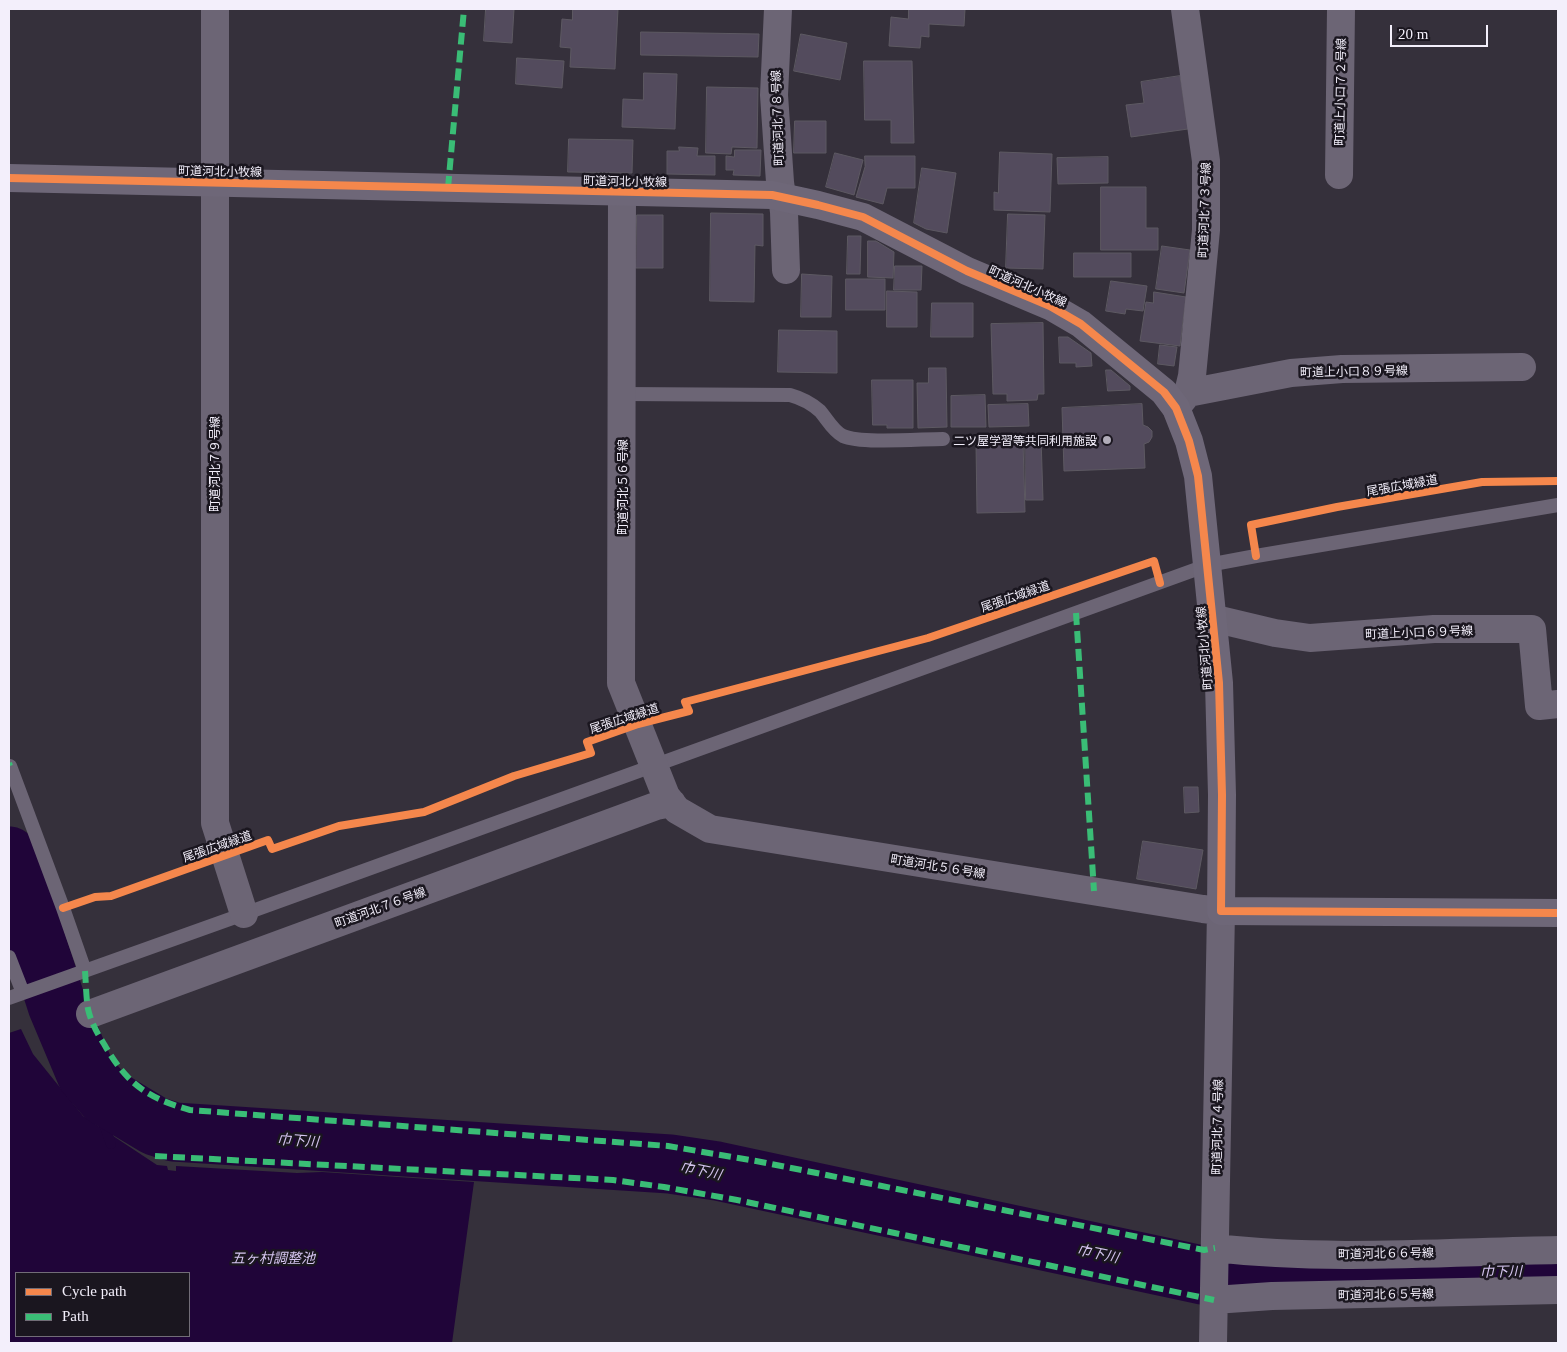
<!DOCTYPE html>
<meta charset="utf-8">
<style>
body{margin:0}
#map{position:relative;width:1567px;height:1352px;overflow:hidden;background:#35303b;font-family:Georgia,serif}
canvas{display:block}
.frame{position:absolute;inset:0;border:10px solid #f3effb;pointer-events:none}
.legend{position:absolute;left:15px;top:1272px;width:175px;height:65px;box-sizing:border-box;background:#1a161f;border:1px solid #716d77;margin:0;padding:6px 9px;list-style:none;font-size:15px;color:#f3effb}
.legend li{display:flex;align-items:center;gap:10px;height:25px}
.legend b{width:25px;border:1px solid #716d77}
.scale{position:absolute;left:1390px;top:25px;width:98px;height:22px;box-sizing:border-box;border:2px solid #f3effb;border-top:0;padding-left:6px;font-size:15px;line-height:18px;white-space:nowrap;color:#f3effb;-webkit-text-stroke:4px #1a161f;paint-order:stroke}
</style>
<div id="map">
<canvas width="1567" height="1352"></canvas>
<div class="frame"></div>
<ul class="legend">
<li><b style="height:6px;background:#f5874c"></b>Cycle path</li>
<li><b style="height:6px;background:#3abd76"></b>Path</li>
</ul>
<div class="scale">20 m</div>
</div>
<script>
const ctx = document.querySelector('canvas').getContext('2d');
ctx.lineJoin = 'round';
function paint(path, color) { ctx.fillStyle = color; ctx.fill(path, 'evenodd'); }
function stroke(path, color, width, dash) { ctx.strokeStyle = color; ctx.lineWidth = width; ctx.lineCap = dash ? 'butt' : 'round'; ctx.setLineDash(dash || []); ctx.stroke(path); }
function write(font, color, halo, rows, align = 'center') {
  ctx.font = font + ' Georgia,"Noto Sans JP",serif'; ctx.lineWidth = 5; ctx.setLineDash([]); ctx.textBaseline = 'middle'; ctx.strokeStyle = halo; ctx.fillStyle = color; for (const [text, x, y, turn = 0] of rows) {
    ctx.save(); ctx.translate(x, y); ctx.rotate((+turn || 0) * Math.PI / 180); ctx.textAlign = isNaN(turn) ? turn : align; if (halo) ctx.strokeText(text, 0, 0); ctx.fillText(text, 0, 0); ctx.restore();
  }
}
paint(new Path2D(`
 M 21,1029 L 33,1054 L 83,1116 L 157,1165 L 167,1166 L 168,1170 L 176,1171 L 176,1166 L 297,1173 L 322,1172 L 474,1182 L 452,1343 L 9,1343 L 9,1033 ZM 16,1273 L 189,1273 L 189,1336 L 16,1336 Z`), '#200539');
stroke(new Path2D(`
 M 86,1074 L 111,1144`), '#200539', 10);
stroke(new Path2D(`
 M 9,856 L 57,1005 L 86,1074 L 105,1096 L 155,1126 L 174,1132 L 670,1164 L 717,1171 L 1202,1275 L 1222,1276 L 1558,1270`), '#200539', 59);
const building = new Path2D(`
 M 486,9 L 514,9 L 512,43 L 484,41 Z
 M 573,9 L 618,9 L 615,69 L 570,67 L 571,48 L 560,47 L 562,19 L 572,20 Z
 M 909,9 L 965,9 L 964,26 L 929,24 L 929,37 L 921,36 L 920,48 L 889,46 L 891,17 L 908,19 Z
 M 641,32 L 759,34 L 758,57 L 641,55 Z
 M 801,34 L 847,43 L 840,80 L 794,71 Z
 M 517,58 L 564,61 L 562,88 L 516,84 Z
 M 864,61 L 912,61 L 914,143 L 891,143 L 891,120 L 865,120 Z
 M 644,73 L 677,74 L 675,129 L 622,127 L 623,99 L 643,100 Z
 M 1180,76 L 1188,129 L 1131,137 L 1126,105 L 1144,103 L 1141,82 Z
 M 707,87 L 758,88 L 757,148 L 732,147 L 731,154 L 706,153 Z
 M 795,121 L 826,121 L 826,153 L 794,153 Z
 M 569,139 L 633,140 L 632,173 L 568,172 Z
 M 679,147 L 698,148 L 697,156 L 715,156 L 715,175 L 667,174 L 667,151 L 679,151 Z
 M 735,150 L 761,150 L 760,176 L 733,175 L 734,170 L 726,170 L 726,156 L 734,157 Z
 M 1000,152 L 1052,154 L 1050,212 L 994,210 L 994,192 L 998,193 Z
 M 835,153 L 863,160 L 854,195 L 826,187 Z
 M 865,156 L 915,156 L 915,188 L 887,188 L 883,204 L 856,197 L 865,167 Z
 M 1108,157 L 1108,183 L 1058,184 L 1057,158 Z
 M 922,168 L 956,173 L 947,233 L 926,229 L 914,223 Z
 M 1101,187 L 1146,187 L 1146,228 L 1158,228 L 1158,250 L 1101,250 Z
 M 711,213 L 763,214 L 763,246 L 755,245 L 754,302 L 710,301 Z
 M 1008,214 L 1045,215 L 1043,269 L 1006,268 Z
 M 637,215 L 663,215 L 663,268 L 636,268 Z
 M 848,236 L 861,236 L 860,274 L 847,274 Z
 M 868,241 L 876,241 L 894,252 L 893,278 L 868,277 Z
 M 1162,246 L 1190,250 L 1184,293 L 1156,289 Z
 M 1074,253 L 1131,253 L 1131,277 L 1074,277 Z
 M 895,266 L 922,266 L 921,290 L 894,290 Z
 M 802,274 L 832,276 L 831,317 L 801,317 Z
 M 846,279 L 885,279 L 885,310 L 846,310 Z
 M 1111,281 L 1147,286 L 1143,311 L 1126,309 L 1125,314 L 1106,311 Z
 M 887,291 L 917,292 L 917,327 L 887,327 Z
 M 1154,292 L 1186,297 L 1180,346 L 1140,341 L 1146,302 L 1153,303 Z
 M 932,303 L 973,303 L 973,337 L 931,337 Z
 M 1043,323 L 1044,394 L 1038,394 L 1037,400 L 1007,401 L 1007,394 L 993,394 L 991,324 Z
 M 779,330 L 837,331 L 837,373 L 778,372 Z
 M 1059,337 L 1068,337 L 1091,353 L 1092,366 L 1076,367 L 1076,363 L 1060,363 Z
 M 1160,345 L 1177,347 L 1174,366 L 1158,364 Z
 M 929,368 L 946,368 L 947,427 L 918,428 L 917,383 L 928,383 Z
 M 1106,370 L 1111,370 L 1130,386 L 1130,390 L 1108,391 Z
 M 872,380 L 913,380 L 913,428 L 887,428 L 887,425 L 873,425 Z
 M 985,395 L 986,427 L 951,427 L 951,396 Z
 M 1028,404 L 1029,426 L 989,427 L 988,405 Z
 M 1142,404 L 1143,425 L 1148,427 L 1152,431 L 1152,437 L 1149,442 L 1144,444 L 1145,468 L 1064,471 L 1062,408 Z
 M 1025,437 L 1041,437 L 1043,500 L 1026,500 Z
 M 1023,442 L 1025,512 L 977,513 L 976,443 Z
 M 1184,787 L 1198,787 L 1199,812 L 1185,813 Z
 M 1143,841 L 1203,850 L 1196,889 L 1137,879 Z`);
paint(building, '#534b5d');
stroke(building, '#5d5962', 1);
stroke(new Path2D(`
 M 622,394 L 790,395 C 801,398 811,403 820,411 C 827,419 833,431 843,436 C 861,444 921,439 943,439
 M 10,766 L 63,908 L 85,971
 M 9,957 L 23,993
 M 9,998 L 244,914 L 1208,565 L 1256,556 L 1558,505`), '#6c6575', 14);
stroke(new Path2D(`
 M 215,9 L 215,823 L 244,914
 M 778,9 L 774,95 L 780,182 L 784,212 L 786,270
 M 1339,175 L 1341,9
 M 622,192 L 621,683 L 666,796 L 677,810 L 710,829 L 1203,909 L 1221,911 L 1213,1343
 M 1188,393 L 1291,373 L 1342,369 L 1522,367
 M 1176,408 L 1188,393 L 1192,376 L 1206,230 L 1206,161 L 1185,9
 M 1212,618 L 1275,633 L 1310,638 L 1434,629 L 1532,629 L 1539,706 L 1558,704
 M 90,1014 L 656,806 L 672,803
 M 1215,1248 C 1328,1261 1445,1252 1558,1250
 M 1214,1300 L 1272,1296 L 1558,1290`), '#6c6575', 28);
stroke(new Path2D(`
 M 9,178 L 772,195 L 818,205 L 863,217 L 967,271 L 1050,306 L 1081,324 L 1164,392 L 1176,408 L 1189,441 L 1198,476 L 1219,683 L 1222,795 L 1221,911 L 1558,913`), '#6e6778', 28);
stroke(new Path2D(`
 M 448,188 L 464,9
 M 1076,613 L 1094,891
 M 9,763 L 10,766
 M 85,971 C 86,983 86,997 88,1009 C 91,1022 97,1033 104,1044 C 126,1083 147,1098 190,1110 L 668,1146 L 756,1161 L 1204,1250 L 1215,1248
 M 155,1156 L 613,1180 L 664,1187 L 737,1200 L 1214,1300`), '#3abd76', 6, [12, 6]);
stroke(new Path2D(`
 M 9,178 L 772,195 L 818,205 L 863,217 L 967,271 L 1050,306 L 1081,324 L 1164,392 L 1176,408 L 1189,441 L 1198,476 L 1219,683 L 1222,795 L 1221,911 L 1558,913
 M 1256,556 L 1251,525 L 1337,507 L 1482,482 L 1558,481
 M 63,908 L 95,897 L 111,896 L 268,840 L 272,849 L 339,826 L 424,812 L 514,776 L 591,753 L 587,742 L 638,724 L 689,711 L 685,702 L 928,638 L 1154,561 L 1160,583`), '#f5874c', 8);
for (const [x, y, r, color] of [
 [1107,440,5,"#b0acb8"]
]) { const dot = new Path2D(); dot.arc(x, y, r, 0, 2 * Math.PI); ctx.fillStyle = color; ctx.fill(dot); stroke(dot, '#1a161f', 2); }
write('12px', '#f3effb', '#1a161f', [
 ["町道上小口７２号線",1340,92,-89],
 ["町道河北７８号線",777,118,-92],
 ["町道河北小牧線",220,171,1],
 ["町道河北小牧線",625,181,1],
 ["町道河北７３号線",1204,210,-88],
 ["町道河北小牧線",1028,286,24],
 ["町道上小口８９号線",1354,371,-1],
 ["町道河北７９号線",214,464,-90],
 ["尾張広域緑道",1402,485,-10],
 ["町道河北５６号線",622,487,-90],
 ["尾張広域緑道",1015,596,-19],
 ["町道上小口６９号線",1419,632,-2],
 ["町道河北小牧線",1204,648,-95],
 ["尾張広域緑道",624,718,-18],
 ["尾張広域緑道",217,846,-19],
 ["町道河北５６号線",938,866,9],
 ["町道河北７６号線",380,907,-20],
 ["町道河北７４号線",1217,1127,-89],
 ["町道河北６６号線",1386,1253,-1],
 ["町道河北６５号線",1386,1294,-1]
]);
write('12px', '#f3effb', '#1a161f', [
 ["二ツ屋学習等共同利用施設",1097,440]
], 'right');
write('italic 14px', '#d4c4ef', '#1a161f', [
 ["巾下川",298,1140,4],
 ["巾下川",701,1170,12],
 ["巾下川",1098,1253,12],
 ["五ヶ村調整池",273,1258],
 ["巾下川",1501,1271,-1]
]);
</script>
